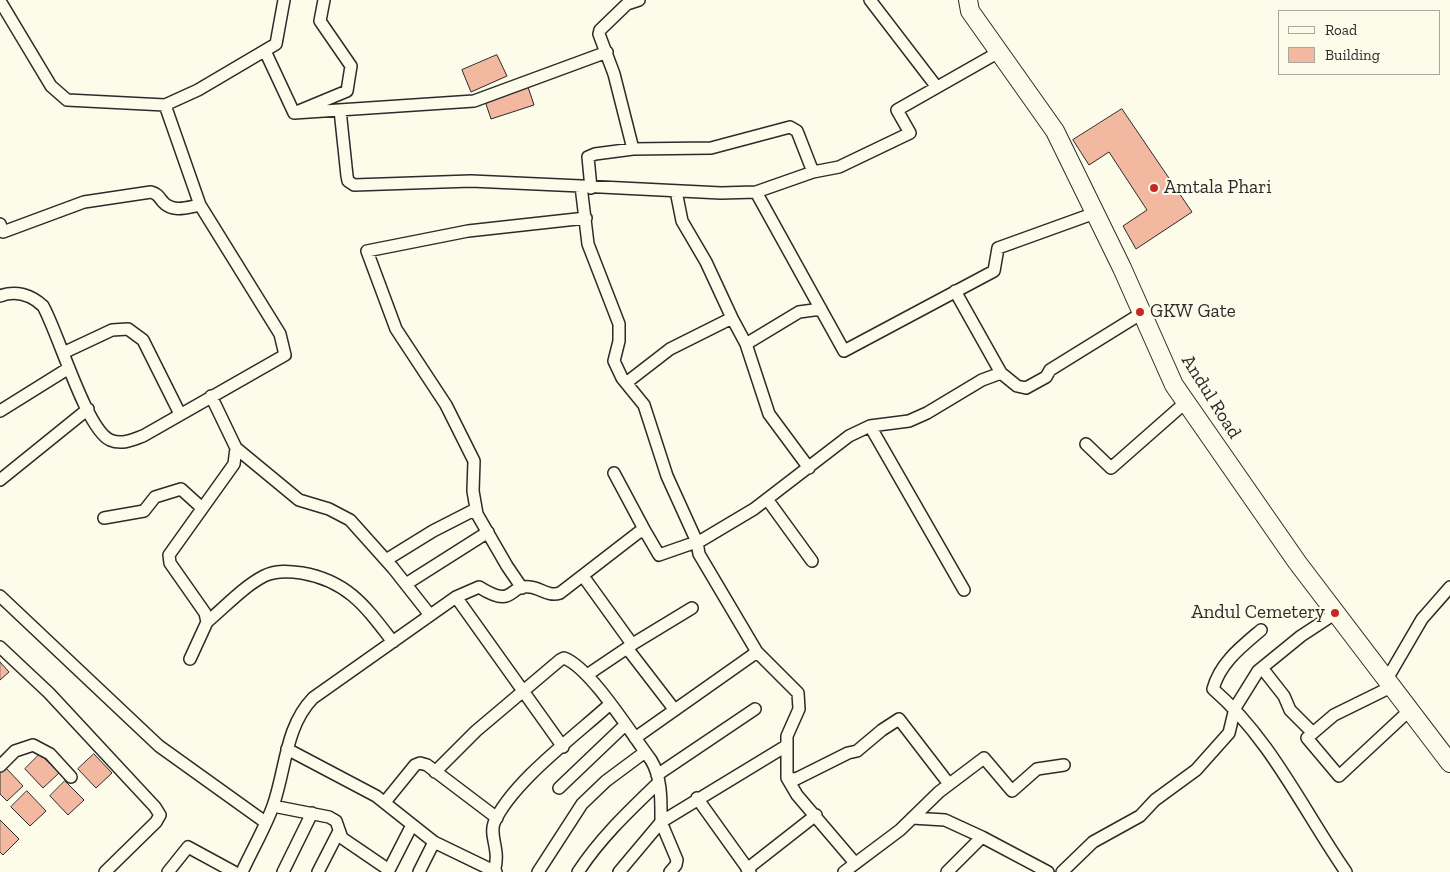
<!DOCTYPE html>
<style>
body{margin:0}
#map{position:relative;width:1450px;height:872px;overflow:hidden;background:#fdfbea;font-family:"Zilla Slab",serif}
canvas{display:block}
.legend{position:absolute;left:1278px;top:10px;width:162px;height:65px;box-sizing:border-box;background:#fdfbea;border:1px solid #a9a89e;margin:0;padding:6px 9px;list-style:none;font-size:15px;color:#2b2b2b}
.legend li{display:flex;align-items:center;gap:10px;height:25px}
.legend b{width:25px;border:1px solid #a9a89e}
</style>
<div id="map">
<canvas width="1450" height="872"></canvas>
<ul class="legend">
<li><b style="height:6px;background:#fdfbea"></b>Road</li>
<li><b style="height:14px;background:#f2b8a0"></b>Building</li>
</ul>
</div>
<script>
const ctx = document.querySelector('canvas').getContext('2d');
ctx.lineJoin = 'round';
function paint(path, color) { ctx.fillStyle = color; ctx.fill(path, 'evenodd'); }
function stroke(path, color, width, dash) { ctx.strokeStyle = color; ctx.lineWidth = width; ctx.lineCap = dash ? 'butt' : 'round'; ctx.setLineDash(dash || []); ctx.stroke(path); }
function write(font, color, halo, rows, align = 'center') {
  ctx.font = font + ' "Zilla Slab",serif'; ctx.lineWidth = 4; ctx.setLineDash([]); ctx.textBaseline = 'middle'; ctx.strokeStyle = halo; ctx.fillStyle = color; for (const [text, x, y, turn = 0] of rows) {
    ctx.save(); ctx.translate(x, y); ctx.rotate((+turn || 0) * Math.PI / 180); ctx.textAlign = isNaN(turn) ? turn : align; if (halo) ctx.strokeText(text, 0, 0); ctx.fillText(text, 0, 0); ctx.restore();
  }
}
const building = new Path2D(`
 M 497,55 L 507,76 L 471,92 L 462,70 Z
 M 528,87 L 534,105 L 491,119 L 485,101 Z
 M 1122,109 L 1192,212 L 1136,249 L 1123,226 L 1147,210 L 1109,152 L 1089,165 L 1073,140 Z
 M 0,662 L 9,672 L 0,680 Z
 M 40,754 L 59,773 L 43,788 L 25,769 Z
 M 94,754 L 112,773 L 96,788 L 78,769 Z
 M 5,767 L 23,786 L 7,801 L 0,794 L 0,771 Z
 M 65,781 L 84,800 L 68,815 L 50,796 Z
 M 27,791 L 46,811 L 30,826 L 11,807 Z
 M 0,820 L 19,839 L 3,855 L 0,852 Z`);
paint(building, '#f2b8a0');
stroke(building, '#2b2b2b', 1);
const minor = new Path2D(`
 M 870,0 L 936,86
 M 0,1 L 51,86 L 67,100 L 165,105
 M 265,51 L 294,113 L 347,91 L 351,66 L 320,21 L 324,0
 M 999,52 L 897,110 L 910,133 L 839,167 L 813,172 L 756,192 L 844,351 L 994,271 L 998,248 L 1095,213
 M 340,110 L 347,176 L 348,181 L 354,185 L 471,181 L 581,186
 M 294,113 L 474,101 L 607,52
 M 633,149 L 711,148 L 790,127 L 797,131 L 813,172
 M 591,188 L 588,157 L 595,154 L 633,149 L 614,74 L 599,34 L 600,30 L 627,4 L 639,0
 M 756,192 L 721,193 L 581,186 L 588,244 L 619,324 L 619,341 L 614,361 L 622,378 L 644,405 L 667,476 L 697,542 L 699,554 L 757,652 L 798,693 L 799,709 L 787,736 L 787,778 L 797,795 L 855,863
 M 0,224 L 3,232 L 84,202 L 151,192 C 158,194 159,197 163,202 C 173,213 188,207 200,205
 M 955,291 L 1001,373
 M 0,296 C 16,290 31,295 43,306 C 58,332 86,429 110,440 C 122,445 132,440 143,436 L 285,355 L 280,334 L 200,205 L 165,105 L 198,90 L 276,44 L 284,0
 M 732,318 L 746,344 L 799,312 L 821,309
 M 746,344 L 769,414 L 809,468
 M 63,353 L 112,330 L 128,329 L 143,340 L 180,414
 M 626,383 L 670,349 L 732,318 L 706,262 L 682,221 L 676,191
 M 0,411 L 69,368
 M 870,426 L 964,590
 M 1086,444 L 1111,468 L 1186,402
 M 236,448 L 299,500 L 329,509 L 350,520 L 393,568 L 430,615
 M 614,473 L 645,531
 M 0,480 L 88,409
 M 767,499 L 812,561
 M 104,518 L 144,511 L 155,497 L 181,489 L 202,508
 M 386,560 L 433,531 L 476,509
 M 583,576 L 632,644
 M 406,584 L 488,532
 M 522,588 L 507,566 L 477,514 L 473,491 L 474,461 L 446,405 L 396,329 L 367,251 L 468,231 L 586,218
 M 0,596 L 159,746 L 265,822
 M 456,597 L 563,747
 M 207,622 C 226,606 243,587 264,576 C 276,570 289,571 302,573 C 348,581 366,607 393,642
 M 1261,630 C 1241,647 1220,663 1213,689 C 1271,739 1303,810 1346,872
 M 0,647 L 49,693 L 155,807 L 160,815 L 156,822 L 105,872
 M 627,648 L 674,709
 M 190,659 L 207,622 L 205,613 L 170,563 L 169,555 L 234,464 L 236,448 L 211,396
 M 1262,668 L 1284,696 L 1290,710 L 1313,733
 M 587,675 L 636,642 L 692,608
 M 1387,679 L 1422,619 L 1450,587
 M 1393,686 L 1334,715 L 1307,738 L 1339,776 L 1411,709
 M 635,738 L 757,652
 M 287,749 L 376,796 L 434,842 L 496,872
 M 0,766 L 15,751 L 33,745 L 50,754 L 71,777
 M 435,772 L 476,731 L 560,660 L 564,658 C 591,668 632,735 651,760 C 662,778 661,801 661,822 L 619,872
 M 657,775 L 755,709
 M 787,778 L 796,779 L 848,753 L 857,751 L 882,730 L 899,719 L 949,784
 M 559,788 L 625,725
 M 697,798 L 750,872
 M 385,802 L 415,765 L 420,763 L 427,765 L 497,818
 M 273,806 L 329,817 L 336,821 L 342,838 L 389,870
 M 912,818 L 945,820 L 982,837 L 947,872
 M 982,837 L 1048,872
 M 747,869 L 816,815
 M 168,872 L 188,847 L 234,872
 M 242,872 C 252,850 265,828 273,806 C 286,769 285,727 313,698 L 456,597 L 479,587 C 516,610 507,584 530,587 C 541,588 548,597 560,593 L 639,532 L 645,531 L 659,555 L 702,540 L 754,509 L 849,436 L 870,426 L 909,421 L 927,413 L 982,380 L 1001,373 L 1017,386 L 1026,388 L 1046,377 L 1050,370 L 1142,313
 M 283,872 L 312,813
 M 318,872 L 338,833
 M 388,872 L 412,825
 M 419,872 L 434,842
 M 494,872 C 501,850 489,837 494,823 C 511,783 576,735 609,705
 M 538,872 L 582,804 L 606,781 L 645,752
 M 578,872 C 601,837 629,811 659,782
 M 670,872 L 676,865 L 677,860 L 661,822 L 786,746
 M 844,872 L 900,830 L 939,792 L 984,758 L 1012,791 L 1037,769 L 1064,765
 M 1062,872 L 1093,842 L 1140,816 L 1155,800 L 1196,770 L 1229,733 L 1235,708 L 1258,671 L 1301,636 L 1336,613`);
const primary = new Path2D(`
 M 968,0 L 970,11 L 1055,131 L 1122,268 L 1174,385 L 1297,562 L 1450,763`);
stroke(minor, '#2b2b2b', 14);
stroke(primary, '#2b2b2b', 20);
stroke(minor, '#fdfbea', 11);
stroke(primary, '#fdfbea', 18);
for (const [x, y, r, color] of [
 [1154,188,5,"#c62828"],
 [1140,312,5,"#c62828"],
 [1335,613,5,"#c62828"]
]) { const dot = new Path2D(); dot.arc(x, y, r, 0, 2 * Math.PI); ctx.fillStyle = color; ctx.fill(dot); stroke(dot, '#fdfbea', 2); }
write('19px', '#2b2b2b', '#fdfbea', [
 ["Amtala Phari",1164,188],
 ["GKW Gate",1150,312],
 ["Andul Cemetery",1325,613,"right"]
], 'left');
write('19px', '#2b2b2b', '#fdfbea', [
 ["Andul Road",1211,397,58]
]);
</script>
